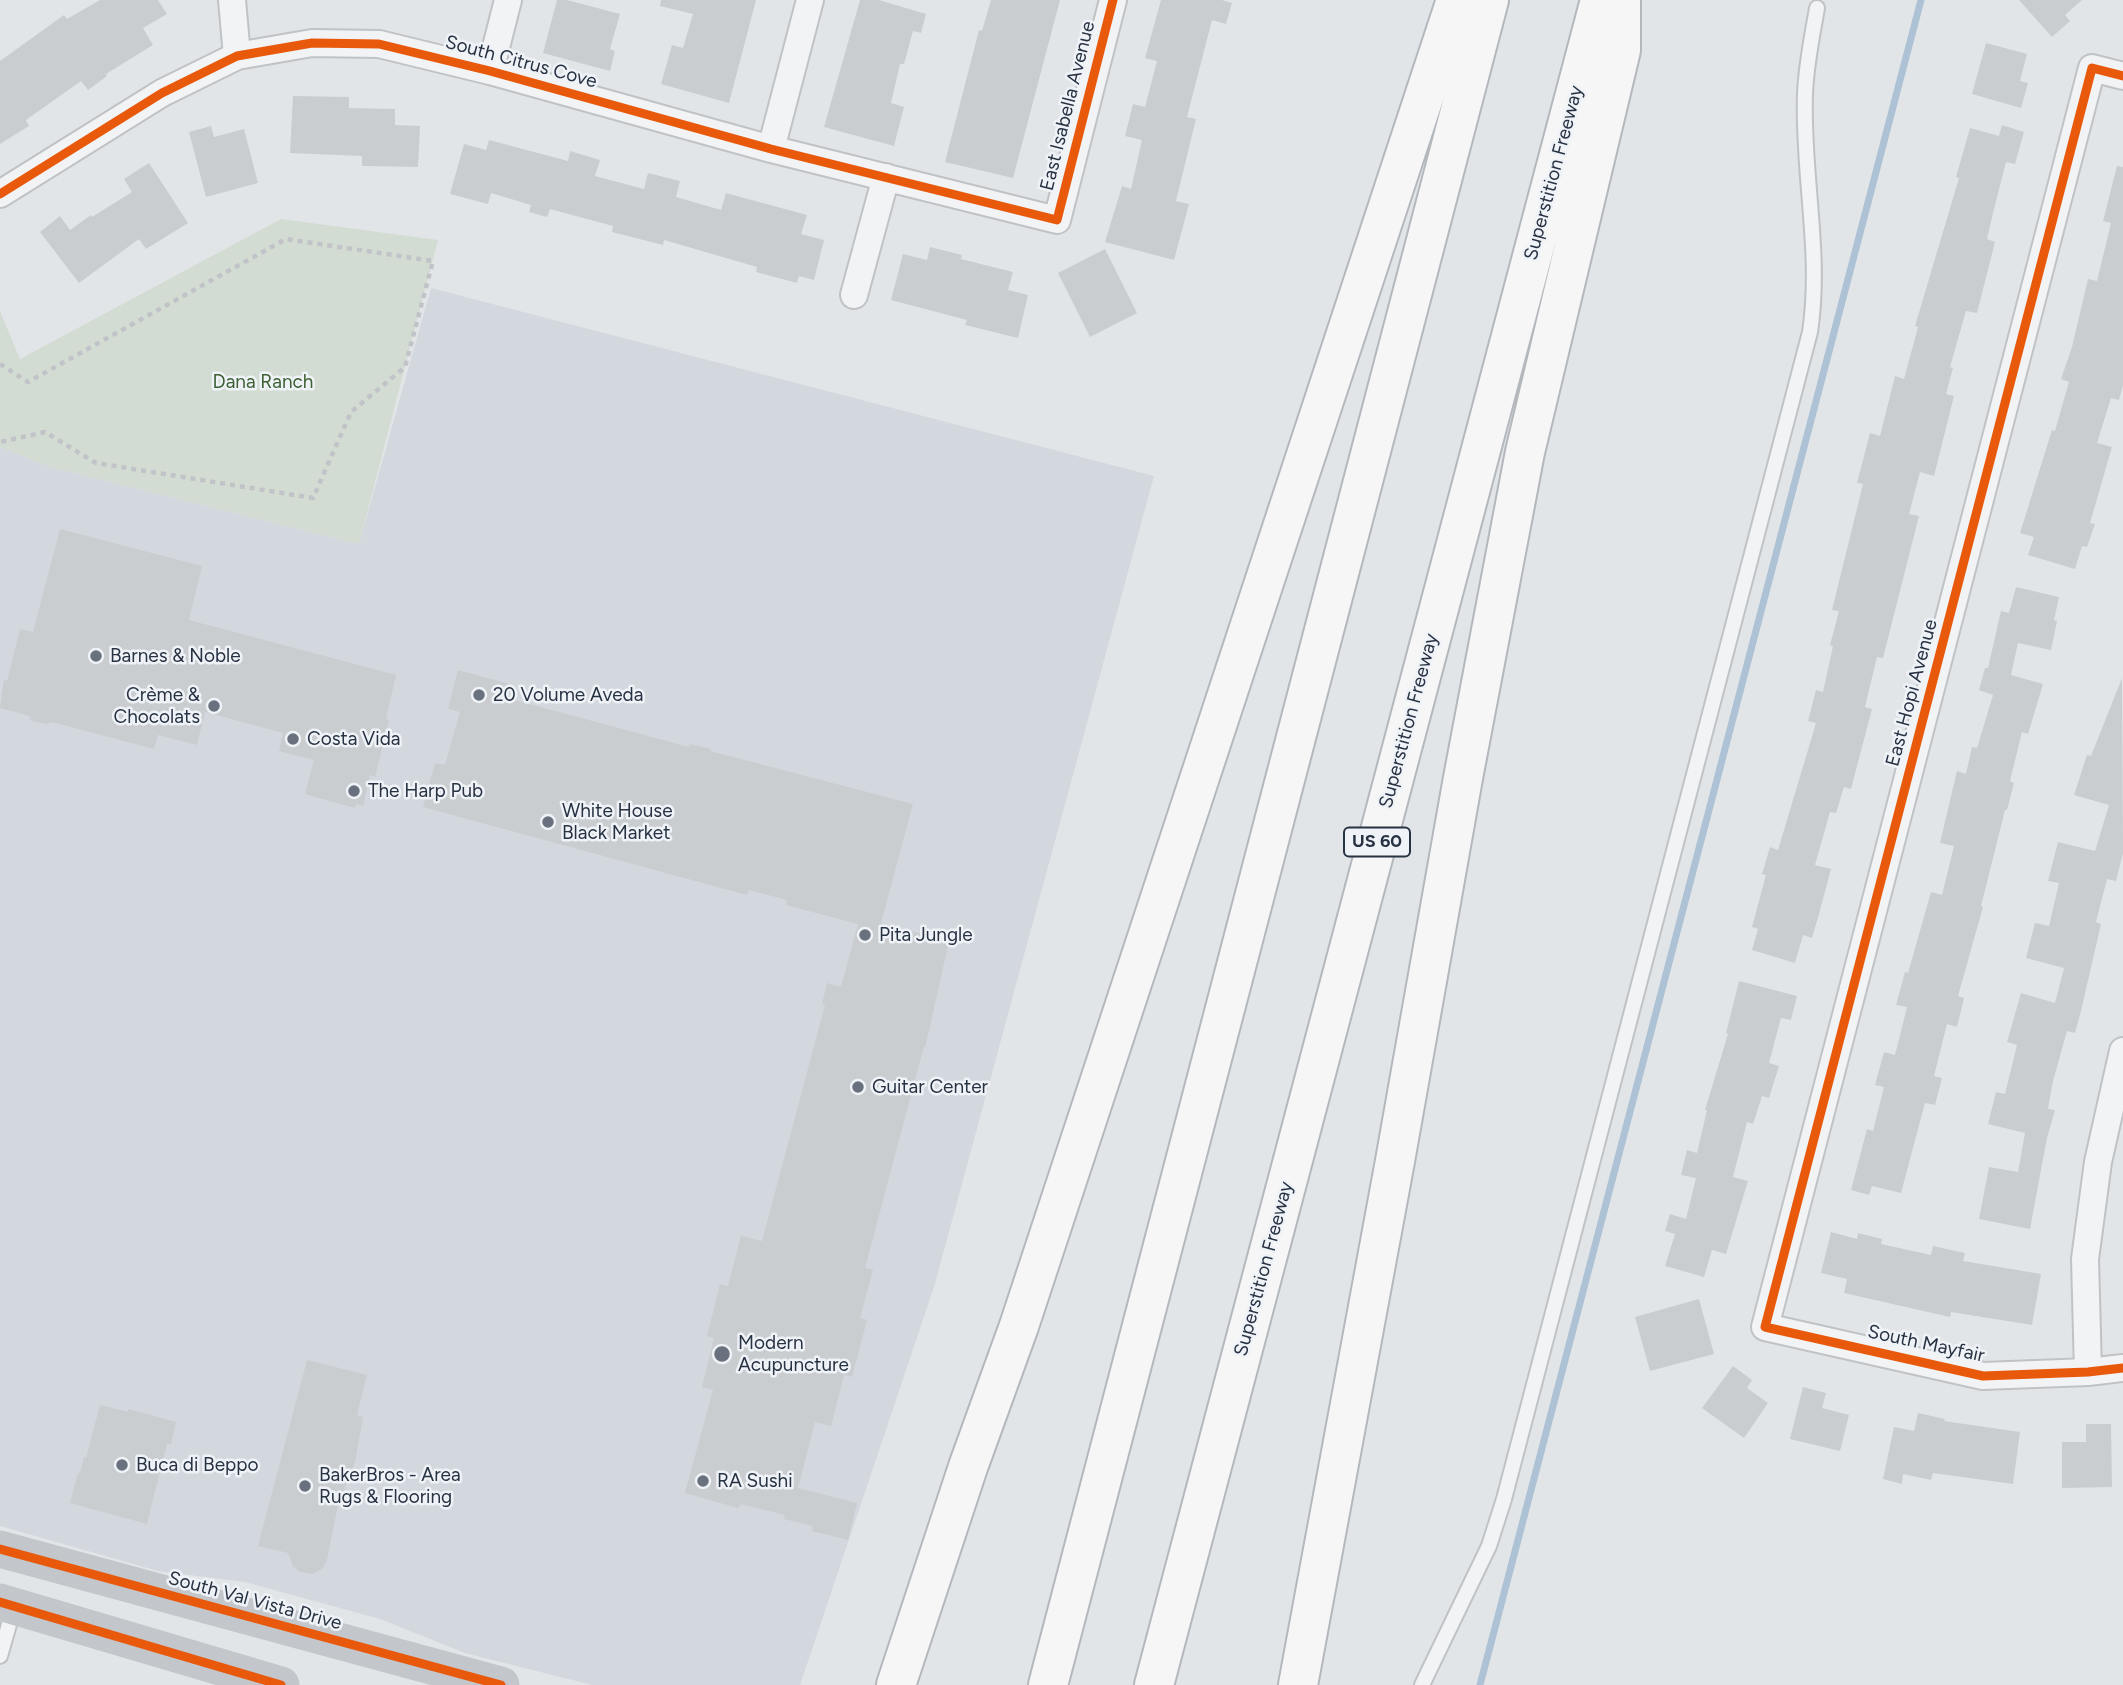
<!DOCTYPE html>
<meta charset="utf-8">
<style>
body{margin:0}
canvas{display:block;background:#e2e5e8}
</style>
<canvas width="2123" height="1685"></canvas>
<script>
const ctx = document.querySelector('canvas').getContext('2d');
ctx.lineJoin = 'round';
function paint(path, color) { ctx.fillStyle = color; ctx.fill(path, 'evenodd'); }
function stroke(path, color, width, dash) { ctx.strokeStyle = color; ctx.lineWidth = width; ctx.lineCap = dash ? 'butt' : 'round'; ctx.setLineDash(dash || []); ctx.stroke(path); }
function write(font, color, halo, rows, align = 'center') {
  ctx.font = font + ' Figtree,sans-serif'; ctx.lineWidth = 5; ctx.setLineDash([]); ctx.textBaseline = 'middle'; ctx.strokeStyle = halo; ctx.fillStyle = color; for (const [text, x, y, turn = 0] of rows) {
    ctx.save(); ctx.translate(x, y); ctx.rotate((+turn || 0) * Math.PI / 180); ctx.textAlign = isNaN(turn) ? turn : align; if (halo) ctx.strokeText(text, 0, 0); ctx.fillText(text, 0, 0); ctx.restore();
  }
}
paint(new Path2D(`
 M 431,288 L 1154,476 L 934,1287 L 800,1685 L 592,1685 L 465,1653 L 380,1619 L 245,1582 L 158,1571 L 0,1526 L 0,447 L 51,467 L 359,544 Z`), '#d2d8de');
paint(new Path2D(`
 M 281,219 L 438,240 L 359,544 L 51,467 L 0,447 L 0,311 L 20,359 Z`), '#d3dcd2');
stroke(new Path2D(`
 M 1480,1685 L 1921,0`), '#aec2d5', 7);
paint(new Path2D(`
 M 100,0 L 158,0 L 167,14 L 143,28 L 153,45 L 106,74 L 107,76 L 88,90 L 81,81 L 26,120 L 29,126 L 0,144 L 0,61 L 64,15 L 67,19 Z
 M 557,0 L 567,0 L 620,14 L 610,49 L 615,51 L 610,71 L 543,53 Z
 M 661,0 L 756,0 L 729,103 L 661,84 L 672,45 L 683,48 L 693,14 L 660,6 Z
 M 860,0 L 879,0 L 926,14 L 921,33 L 913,31 L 904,64 L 900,64 L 891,103 L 904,107 L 894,146 L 824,127 Z
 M 991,0 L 1060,0 L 1013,178 L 945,162 L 979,30 L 982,31 Z
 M 1161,0 L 1222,0 L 1232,3 L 1226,24 L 1212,20 L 1187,117 L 1196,119 L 1176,201 L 1189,204 L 1174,260 L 1105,242 L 1122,186 L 1131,189 L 1142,140 L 1125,136 L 1133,104 L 1145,107 L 1157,61 L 1145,58 Z
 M 2019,0 L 2082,0 L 2065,15 L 2070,21 L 2052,37 Z
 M 1986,43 L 2027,54 L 2020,81 L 2028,83 L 2021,108 L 1972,94 Z
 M 293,96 L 349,97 L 349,108 L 395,109 L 395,125 L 420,126 L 418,167 L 362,166 L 362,156 L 290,153 Z
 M 2002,125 L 2024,132 L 2015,164 L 2006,162 L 1993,213 L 1987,239 L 1995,242 L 1977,313 L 1966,311 L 1950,367 L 1953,368 L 1946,394 L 1954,396 L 1934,476 L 1920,472 L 1909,514 L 1919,516 L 1883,658 L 1877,657 L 1865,707 L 1872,709 L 1851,789 L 1844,787 L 1836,813 L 1830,812 L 1815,865 L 1831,869 L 1819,914 L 1812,938 L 1803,935 L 1795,963 L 1752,950 L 1758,929 L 1752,927 L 1766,875 L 1762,874 L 1770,847 L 1778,850 L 1816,723 L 1808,721 L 1816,690 L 1823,692 L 1833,646 L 1830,645 L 1839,611 L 1832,610 L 1863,484 L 1857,483 L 1870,433 L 1880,436 L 1895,376 L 1904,379 L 1918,327 L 1915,326 L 1959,178 L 1956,177 L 1970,128 L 1999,136 Z
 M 211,126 L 214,137 L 244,129 L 258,183 L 206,197 L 189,132 Z
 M 489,140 L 568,161 L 570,151 L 600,160 L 595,176 L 644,189 L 648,173 L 680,181 L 676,197 L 721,210 L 726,193 L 807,215 L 801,234 L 824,240 L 814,280 L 799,276 L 797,283 L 756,272 L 757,267 L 664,240 L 663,245 L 612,232 L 613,226 L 550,209 L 547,217 L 529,212 L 531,205 L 491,193 L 488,204 L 450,194 L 464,144 L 486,150 Z
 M 149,163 L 188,223 L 146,249 L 139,239 L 79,283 L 40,232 L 60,216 L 70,230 L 91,215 L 92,217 L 132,192 L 124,179 Z
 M 2117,166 L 2123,167 L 2123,385 L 2119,400 L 2111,398 L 2097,443 L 2112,447 L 2090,523 L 2095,524 L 2087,547 L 2082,546 L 2075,569 L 2028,555 L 2034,537 L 2020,533 L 2052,430 L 2055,431 L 2069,382 L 2061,379 L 2072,347 L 2088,279 L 2097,281 L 2111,223 L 2103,221 Z
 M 930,247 L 962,255 L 961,259 L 1013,272 L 1008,290 L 1028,295 L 1018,338 L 965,325 L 967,320 L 891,300 L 903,254 L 927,260 Z
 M 1105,249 L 1137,313 L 1090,337 L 1058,273 Z
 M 60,529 L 202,566 L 189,620 L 396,675 L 386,719 L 389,720 L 375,777 L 370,775 L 363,806 L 356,804 L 355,808 L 305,794 L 314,760 L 279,751 L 283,733 L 205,712 L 197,745 L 158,735 L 154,749 L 52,722 L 46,724 L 30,720 L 30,717 L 26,715 L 0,708 L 4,680 L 7,681 L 20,629 L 33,632 Z
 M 2016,587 L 2059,597 L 2054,620 L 2057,621 L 2051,650 L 2018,643 L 2011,675 L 2043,684 L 2028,734 L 2022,732 L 2010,781 L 2014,783 L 2007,810 L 2005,810 L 1981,906 L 1983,907 L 1958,996 L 1964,998 L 1957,1027 L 1947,1024 L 1934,1076 L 1942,1078 L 1935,1105 L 1925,1103 L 1901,1193 L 1872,1186 L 1869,1195 L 1851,1190 L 1867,1129 L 1873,1131 L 1884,1087 L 1875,1085 L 1884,1052 L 1895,1055 L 1907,1007 L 1896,1005 L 1905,972 L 1908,973 L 1931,892 L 1942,895 L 1954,846 L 1940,843 L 1957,771 L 1966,774 L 1972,747 L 1977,748 L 1993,695 L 1979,690 L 1985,668 L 1988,668 L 2001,611 L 2009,613 Z
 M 458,670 L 510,684 L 507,698 L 689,747 L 690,744 L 711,749 L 710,751 L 913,804 L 881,923 L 949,941 L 925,1048 L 924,1046 L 865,1268 L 873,1270 L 860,1318 L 867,1320 L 852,1377 L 844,1375 L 831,1426 L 815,1422 L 798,1488 L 857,1503 L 848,1540 L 812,1531 L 813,1526 L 784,1519 L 785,1515 L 741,1504 L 738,1508 L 685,1493 L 713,1390 L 702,1387 L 714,1338 L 707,1336 L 720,1284 L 728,1286 L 741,1236 L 762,1241 L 825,1005 L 822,1004 L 827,983 L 841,987 L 858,924 L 786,905 L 787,900 L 749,890 L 747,895 L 423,807 L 435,763 L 445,765 L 460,712 L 448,709 Z
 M 2122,678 L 2123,853 L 2116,881 L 2107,879 L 2096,922 L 2101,924 L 2081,1011 L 2075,1033 L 2067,1031 L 2053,1081 L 2048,1109 L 2055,1110 L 2047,1138 L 2030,1229 L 1979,1219 L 1989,1167 L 2018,1172 L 2025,1133 L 1988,1124 L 1996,1092 L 2005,1094 L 2017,1045 L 2007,1042 L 2021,993 L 2055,1003 L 2064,968 L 2026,958 L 2035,923 L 2049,926 L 2059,883 L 2048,881 L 2058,842 L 2095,851 L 2109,805 L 2074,795 L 2087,755 L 2091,756 Z
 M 1739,981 L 1797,996 L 1791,1020 L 1781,1018 L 1769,1063 L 1779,1066 L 1769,1098 L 1762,1096 L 1753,1124 L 1747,1122 L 1733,1177 L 1748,1181 L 1726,1254 L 1712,1250 L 1704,1277 L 1665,1266 L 1675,1234 L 1665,1231 L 1670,1214 L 1686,1219 L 1696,1178 L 1681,1175 L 1687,1150 L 1697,1153 L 1707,1110 L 1705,1110 L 1728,1034 L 1726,1033 Z
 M 1831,1232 L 1857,1239 L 1858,1233 L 1882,1239 L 1881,1244 L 1931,1255 L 1933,1246 L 1965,1253 L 1963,1261 L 2041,1274 L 2032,1325 L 1951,1312 L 1950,1317 L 1844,1293 L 1847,1279 L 1821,1273 Z
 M 1699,1299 L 1714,1354 L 1650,1371 L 1635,1317 Z
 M 307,1360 L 367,1375 L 357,1415 L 363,1417 L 355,1462 L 338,1505 L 327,1560 L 322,1569 L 312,1574 L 300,1572 L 293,1566 L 288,1553 L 258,1546 Z
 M 1733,1366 L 1752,1380 L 1747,1388 L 1768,1403 L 1744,1438 L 1702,1408 Z
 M 1803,1387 L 1826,1393 L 1822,1408 L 1849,1415 L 1840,1451 L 1790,1439 Z
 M 100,1405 L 128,1412 L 128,1409 L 176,1422 L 171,1444 L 167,1444 L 147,1524 L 70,1503 L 78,1473 L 80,1473 L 84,1457 L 86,1458 Z
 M 1918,1413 L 1945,1419 L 1944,1421 L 2020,1432 L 2013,1484 L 1933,1473 L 1931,1480 L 1903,1474 L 1902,1484 L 1883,1479 L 1894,1427 L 1914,1431 Z
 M 2086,1424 L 2111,1424 L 2112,1487 L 2062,1488 L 2062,1442 L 2086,1442 Z`), '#cacdd0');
const lane = new Path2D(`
 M 0,1656 L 14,1607
 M 1422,1685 L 1489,1546 L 1504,1499 L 1810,332 C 1822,253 1802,174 1805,94 C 1806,65 1812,37 1817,8`);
const street = new Path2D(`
 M 232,0 L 237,56
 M 490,71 L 508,0
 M 2123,76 L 2092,68 L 1765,1327 L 1983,1376 L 2088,1372 L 2123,1368
 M 771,149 L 810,0
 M 0,194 L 162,93 L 237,56 L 312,43 L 379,44 L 490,71 L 771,149 L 1057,220 L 1113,0
 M 854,295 L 886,177
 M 2088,1372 L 2085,1259 L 2098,1162 L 2123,1051`);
const highway = new Path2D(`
 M 896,1685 L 968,1467 L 1019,1326 L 1456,0
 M 1048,1685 L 1489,0
 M 1154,1685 L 1600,0
 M 1298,1685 L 1395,1161 L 1463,778 L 1525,452 L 1621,50 L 1621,0`);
stroke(lane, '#c0c3c6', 18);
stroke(street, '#c0c3c6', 30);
stroke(highway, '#b4b8bd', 42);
stroke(new Path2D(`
 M 0,364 L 28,382 L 286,239 L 433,261 L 405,367 L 351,412 L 313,498 L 96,463 L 45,432 L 0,442`), '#c1c3c8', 4.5, [5, 5]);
stroke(lane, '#f2f3f4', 14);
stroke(street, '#f2f3f4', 26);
stroke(new Path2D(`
 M 0,1549 L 501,1685
 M 0,1602 L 281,1685`), '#c3c6ca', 37);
stroke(highway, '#f6f6f7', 38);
stroke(new Path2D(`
 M 2123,76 L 2092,68 L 1765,1327 L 1983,1376 L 2088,1372 L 2123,1368
 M 0,194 L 162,93 L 237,56 L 312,43 L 379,44 L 490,71 L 771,149 L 1057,220 L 1113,0
 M 0,1549 L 501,1685
 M 0,1602 L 281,1685`), '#e8590c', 9);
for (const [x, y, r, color] of [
 [96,656,7,"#68717d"],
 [479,695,7,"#68717d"],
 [214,706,7,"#68717d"],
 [293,739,7,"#68717d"],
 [354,791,7,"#68717d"],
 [548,822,7,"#68717d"],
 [865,935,7,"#68717d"],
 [858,1087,7,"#68717d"],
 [722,1354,9,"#68717d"],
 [122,1465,7,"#68717d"],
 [703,1481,7,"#68717d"],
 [305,1486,7,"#68717d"]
]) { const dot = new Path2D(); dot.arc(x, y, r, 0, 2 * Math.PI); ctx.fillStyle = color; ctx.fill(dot); stroke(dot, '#eff3f7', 2.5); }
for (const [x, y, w] of [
 [1377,842,66]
]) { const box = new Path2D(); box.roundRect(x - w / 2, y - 14.5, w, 29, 5); ctx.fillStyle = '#eff3f7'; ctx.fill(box); stroke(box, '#273243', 2); }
write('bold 18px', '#273243', null, [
 ["US 60",1377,842]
]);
write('19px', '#273243', '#eff3f7', [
 ["South Citrus Cove",521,62,15],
 ["East Isabella Avenue",1068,106,-76],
 ["Superstition Freeway",1554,173,-75],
 ["East Hopi Avenue",1912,693,-75],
 ["Superstition Freeway",1409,721,-75],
 ["Superstition Freeway",1264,1269,-75],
 ["South Mayfair",1926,1344,12],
 ["South Val Vista Drive",255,1601,15]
]);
write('19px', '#3d6033', '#eff3f7', [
 ["Dana Ranch",263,382]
]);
write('19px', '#273243', '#eff3f7', [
 ["Barnes & Noble",110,656],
 ["Crème &",200,695,"right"],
 ["Chocolats",200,717,"right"],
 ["20 Volume Aveda",493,695],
 ["Costa Vida",307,739],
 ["The Harp Pub",368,791],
 ["White House",562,811],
 ["Black Market",562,833],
 ["Pita Jungle",879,935],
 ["Guitar Center",872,1087],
 ["Modern",738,1343],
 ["Acupuncture",738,1365],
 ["Buca di Beppo",136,1465],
 ["BakerBros - Area",319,1475],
 ["Rugs & Flooring",319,1497],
 ["RA Sushi",717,1481]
], 'left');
</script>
